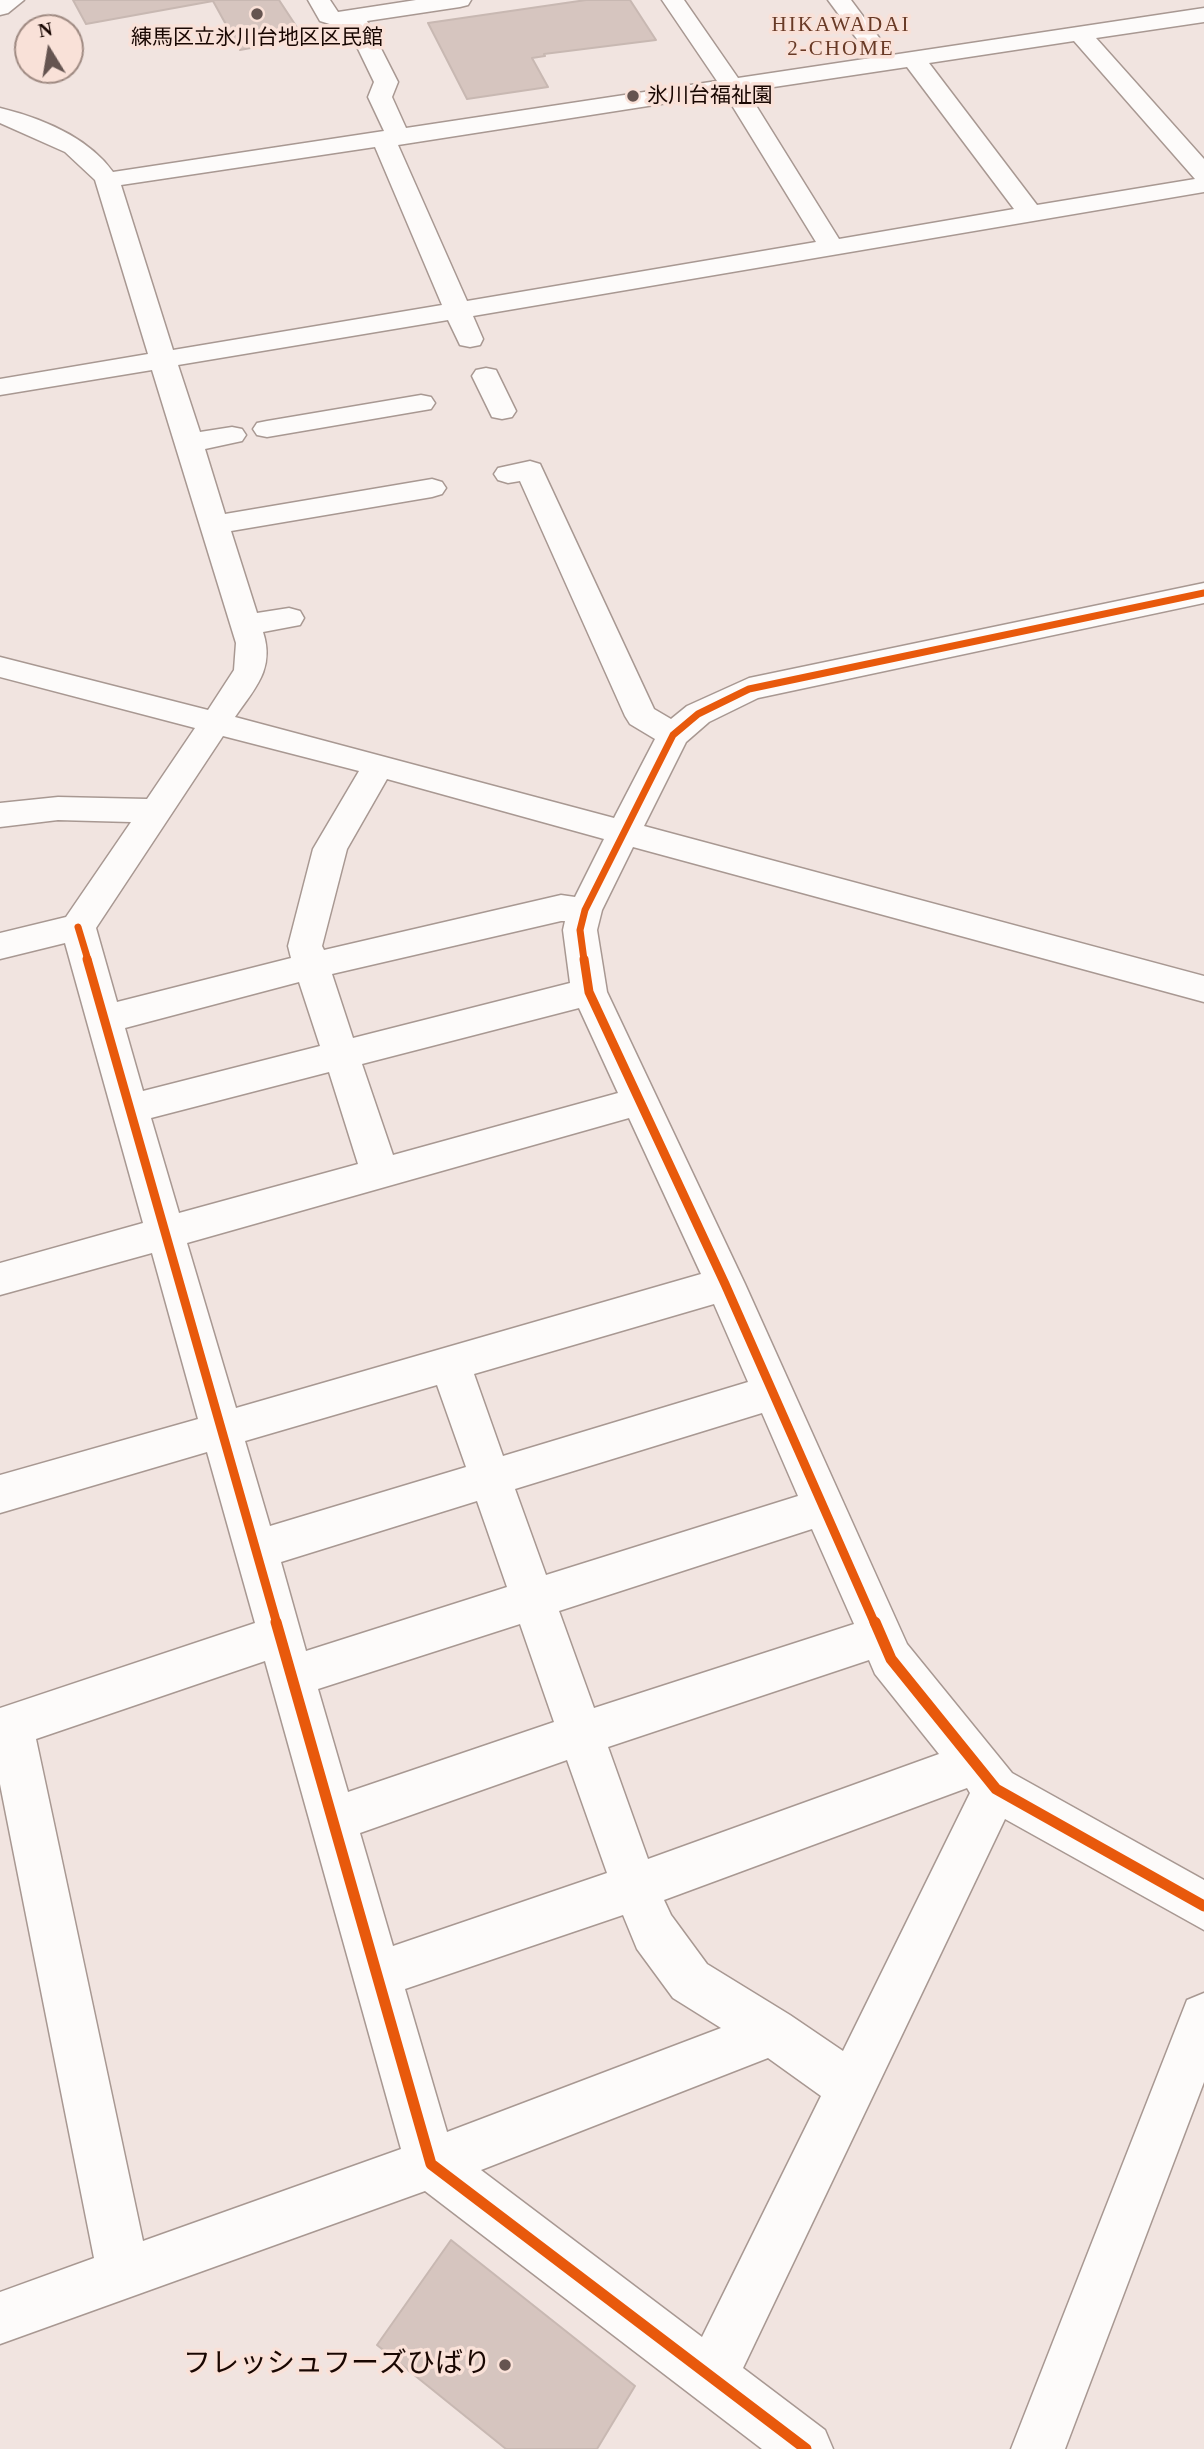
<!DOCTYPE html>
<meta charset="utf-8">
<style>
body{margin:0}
#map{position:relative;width:1204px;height:2449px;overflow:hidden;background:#f1e4e0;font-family:"Times New Roman",serif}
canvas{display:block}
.north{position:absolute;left:14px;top:14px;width:70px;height:70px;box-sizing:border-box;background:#f9e1d8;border:2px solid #9f8a82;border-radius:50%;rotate:349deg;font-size:19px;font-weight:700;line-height:28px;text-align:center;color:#190702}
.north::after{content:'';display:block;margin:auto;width:24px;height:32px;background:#655450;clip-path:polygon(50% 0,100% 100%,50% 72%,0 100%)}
</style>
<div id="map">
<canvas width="1204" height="2449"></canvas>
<div class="north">N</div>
</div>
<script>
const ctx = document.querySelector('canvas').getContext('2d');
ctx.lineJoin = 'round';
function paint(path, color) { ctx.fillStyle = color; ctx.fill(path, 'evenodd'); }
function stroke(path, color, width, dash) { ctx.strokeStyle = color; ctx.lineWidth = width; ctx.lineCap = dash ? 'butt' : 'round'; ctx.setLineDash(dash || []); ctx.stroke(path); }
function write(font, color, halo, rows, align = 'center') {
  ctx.font = font + ' "Times New Roman","Noto Sans JP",serif'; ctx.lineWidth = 7; ctx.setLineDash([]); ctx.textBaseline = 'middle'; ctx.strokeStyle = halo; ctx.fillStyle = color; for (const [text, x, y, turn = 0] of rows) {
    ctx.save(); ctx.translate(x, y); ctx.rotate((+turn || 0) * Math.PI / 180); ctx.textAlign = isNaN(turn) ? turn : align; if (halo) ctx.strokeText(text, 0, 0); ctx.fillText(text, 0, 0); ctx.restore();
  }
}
const building = new Path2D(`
 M 73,0 L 279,0 L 304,38 L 240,50 L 213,1 L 86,24 Z
 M 586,0 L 630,0 L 656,40 L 544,54 L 545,56 L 532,58 L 548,87 L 467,99 L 428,23 Z
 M 451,2240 L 635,2386 L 597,2449 L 506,2449 L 377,2345 Z`);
paint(building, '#d6c5bf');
stroke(building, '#c8b8b2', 2);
const minor = new Path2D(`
 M 0,0 L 24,0 L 8,13 L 0,15 Z
 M 308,0 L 330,0 L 338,12 L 416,0 L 471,0 L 468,5 L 460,7 L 367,21 L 398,82 L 392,97 L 406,128 L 717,81 L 662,0 L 684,0 L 738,78 L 871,58 L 828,0 L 851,0 L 892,55 L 1204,8 L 1204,22 L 1096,38 L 1204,159 L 1204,192 L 473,316 L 483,339 L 480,345 L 470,347 L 460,345 L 448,320 L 178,365 L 200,432 L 232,427 L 242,429 L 246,435 L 242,441 L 205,449 L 225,514 L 432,479 L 442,482 L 446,488 L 442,494 L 432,497 L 231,531 L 257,613 L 289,608 L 300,611 L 304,618 L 300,625 L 263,632 C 275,669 255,688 235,717 L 614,818 L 655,739 L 630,724 L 625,716 L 520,481 L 508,483 L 498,480 L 494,474 L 498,468 L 530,461 L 540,464 L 654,709 L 671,719 L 687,706 L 749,678 L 1204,583 L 1204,603 L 758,698 L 709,722 L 686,742 L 644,826 L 1204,976 L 1204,1002 L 633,847 L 602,910 L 597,930 L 607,992 L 745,1284 L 907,1644 L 1012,1773 L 1204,1880 L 1204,1930 L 1005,1819 L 743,2368 L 825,2430 L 833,2449 L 762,2449 L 425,2191 L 0,2344 L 0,2292 L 94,2258 L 0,1784 L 0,1708 L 255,1623 L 207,1452 L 0,1513 L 0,1475 L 198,1419 L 152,1253 L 0,1295 L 0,1263 L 143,1223 L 65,943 L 0,959 L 0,933 L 66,917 L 131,822 L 58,820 L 0,827 L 0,803 L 58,797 L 147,799 L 195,728 L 0,677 L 0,657 L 208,710 L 234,670 L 236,643 L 152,370 L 0,395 L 0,379 L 148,354 L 95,180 L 65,152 L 0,123 L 0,108 C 41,118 88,137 113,172 L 384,131 L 368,97 L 374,82 L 346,24 L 336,26 L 320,21 ZM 1074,41 L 1195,179 L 1037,205 L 929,63 ZM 907,67 L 1014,209 L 839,239 L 747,91 ZM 725,94 L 816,242 L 467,301 L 398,145 ZM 375,147 L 442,305 L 173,350 L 121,185 ZM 223,736 L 359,771 L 313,849 L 288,946 L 291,958 L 117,1002 L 96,928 ZM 387,779 L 604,839 L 575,897 L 561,895 L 324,950 L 322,946 L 347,849 ZM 561,921 L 565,921 L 563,930 L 570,983 L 353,1038 L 332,974 ZM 299,982 L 320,1046 L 143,1091 L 125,1028 ZM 579,1008 L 618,1093 L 393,1155 L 362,1064 ZM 329,1072 L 358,1164 L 179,1213 L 151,1118 ZM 629,1118 L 701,1274 L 236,1408 L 187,1243 ZM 714,1304 L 748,1382 L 503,1456 L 474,1374 ZM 437,1385 L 466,1467 L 270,1526 L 245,1441 ZM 762,1413 L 798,1496 L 546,1575 L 515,1489 ZM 477,1501 L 507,1587 L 306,1651 L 281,1562 ZM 812,1529 L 854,1624 L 594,1708 L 559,1611 ZM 520,1624 L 554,1722 L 348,1792 L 318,1689 ZM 869,1660 L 875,1674 L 939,1754 L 648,1859 L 608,1747 ZM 265,1661 L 401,2149 L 143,2241 L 36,1739 ZM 567,1760 L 607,1873 L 393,1946 L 360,1833 ZM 967,1788 L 970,1793 L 843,2051 L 790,2015 L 707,1964 L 671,1915 L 664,1900 ZM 623,1915 L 637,1949 L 673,1998 L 721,2028 L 447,2132 L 405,1989 ZM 768,2058 L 821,2096 L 702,2337 L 481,2170 Z
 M 486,368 L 496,370 L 516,411 L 512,417 L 502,419 L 492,417 L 472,376 L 476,370 Z
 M 421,395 L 431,397 L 435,403 L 431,409 L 267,437 L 257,435 L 253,429 L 257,423 L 267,421 Z
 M 1204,1993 L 1204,2082 L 1065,2449 L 1011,2449 L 1187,2000 Z`);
stroke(minor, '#a89892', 3);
paint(minor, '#fdfbfa');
stroke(new Path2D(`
 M 78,927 L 88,960
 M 584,960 L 580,930 L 585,910 L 673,735 L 698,714 L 749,689 L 1204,593`), '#e8590c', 7);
stroke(new Path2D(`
 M 87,959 L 277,1624
 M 584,959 L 589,992 L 725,1284 L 875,1624`), '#e8590c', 9);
stroke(new Path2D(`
 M 276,1622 L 431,2164 L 806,2449
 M 875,1622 L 891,1659 L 996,1789 L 1204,1906`), '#e8590c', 11);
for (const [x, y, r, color] of [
 [257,14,7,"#655450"],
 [633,96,7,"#655450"],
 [505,2365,7,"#655450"]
]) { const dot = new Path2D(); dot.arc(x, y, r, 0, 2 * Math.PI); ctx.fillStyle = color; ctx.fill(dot); stroke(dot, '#f9e1d8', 2.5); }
ctx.letterSpacing = '2px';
write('21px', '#693a26', '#f9e1d8', [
 ["HIKAWADAI",841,25],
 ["2-CHOME",841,49]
]);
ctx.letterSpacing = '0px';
write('21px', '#190702', '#f9e1d8', [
 ["練馬区立氷川台地区区民館",257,38],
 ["氷川台福祉園",647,96,"left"]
]);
write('28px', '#190702', '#f9e1d8', [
 ["フレッシュフーズひばり",491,2365]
], 'right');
</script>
